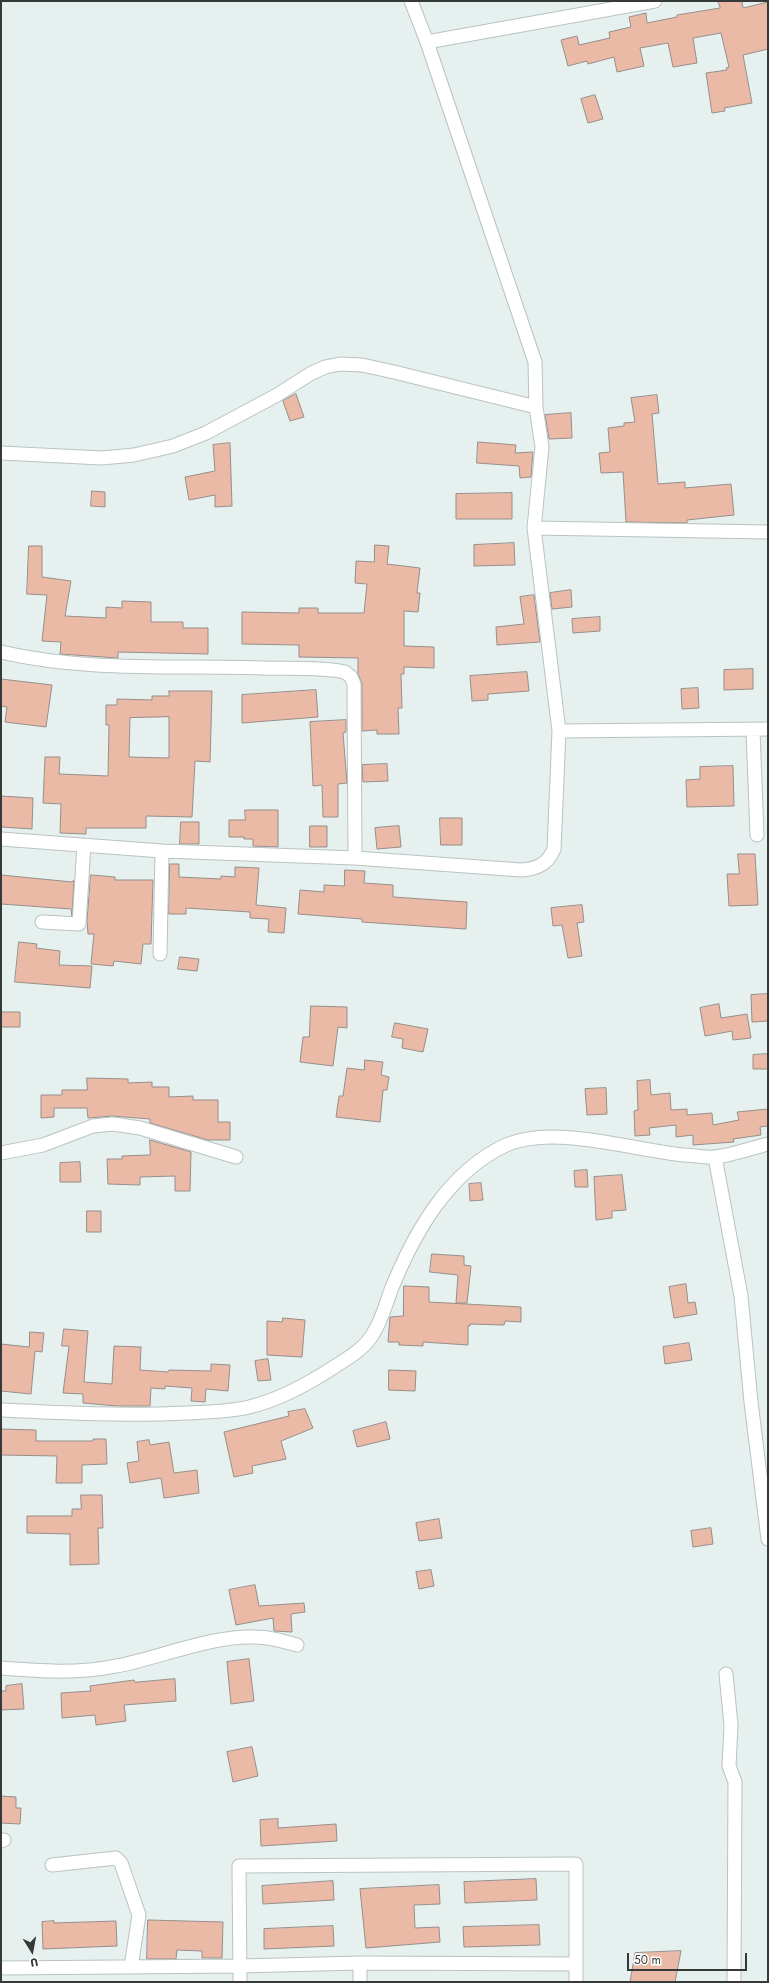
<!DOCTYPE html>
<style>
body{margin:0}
#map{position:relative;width:769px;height:1983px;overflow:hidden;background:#e5f0ef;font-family:Jost,sans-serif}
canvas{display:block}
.frame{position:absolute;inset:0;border:2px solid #353938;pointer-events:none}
.north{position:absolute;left:12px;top:1931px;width:40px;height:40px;-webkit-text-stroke:3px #fff;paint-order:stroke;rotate:169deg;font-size:11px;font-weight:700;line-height:16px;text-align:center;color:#353938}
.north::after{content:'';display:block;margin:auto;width:14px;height:18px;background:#353938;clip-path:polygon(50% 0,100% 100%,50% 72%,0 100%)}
.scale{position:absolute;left:627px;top:1953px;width:120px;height:18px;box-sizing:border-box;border:2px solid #353938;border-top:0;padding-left:5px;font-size:12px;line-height:14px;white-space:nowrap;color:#353938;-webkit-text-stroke:3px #fff;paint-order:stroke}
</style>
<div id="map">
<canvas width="769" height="1983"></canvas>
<div class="frame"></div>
<div class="north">U</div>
<div class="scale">50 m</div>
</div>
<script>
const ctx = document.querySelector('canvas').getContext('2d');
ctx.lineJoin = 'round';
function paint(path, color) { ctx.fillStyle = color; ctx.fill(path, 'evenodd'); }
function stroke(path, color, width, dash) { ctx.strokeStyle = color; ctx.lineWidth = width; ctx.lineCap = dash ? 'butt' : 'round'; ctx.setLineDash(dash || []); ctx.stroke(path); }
const building = new Path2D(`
 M 718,1 L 742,1 L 743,8 L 768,2 L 768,49 L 743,55 L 752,103 L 724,108 L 725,111 L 712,113 L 706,73 L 727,70 L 726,68 L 729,67 L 721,33 L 693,38 L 697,63 L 673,67 L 668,43 L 640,48 L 644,66 L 617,72 L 614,57 L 588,64 L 587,61 L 568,66 L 561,40 L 577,36 L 579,45 L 610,38 L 609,32 L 631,27 L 629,17 L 646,13 L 647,23 L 677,17 L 677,15 L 720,8 Z
 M 595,95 L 603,119 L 588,123 L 581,99 Z
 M 296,394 L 304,417 L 290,421 L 283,401 Z
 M 657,395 L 659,413 L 652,414 L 658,484 L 685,482 L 685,488 L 731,484 L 734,515 L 687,520 L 687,523 L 626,522 L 623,472 L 601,473 L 599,453 L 610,452 L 608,428 L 624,426 L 624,423 L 635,422 L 631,398 Z
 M 571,413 L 572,438 L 549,439 L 545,415 Z
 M 478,442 L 516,445 L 515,453 L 533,452 L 531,477 L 520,478 L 519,466 L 477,463 Z
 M 230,443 L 232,506 L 215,507 L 215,495 L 189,500 L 185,477 L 215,471 L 213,445 Z
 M 92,491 L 105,492 L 105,507 L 91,506 Z
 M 512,493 L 512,519 L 456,519 L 456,494 Z
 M 514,543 L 515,565 L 474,566 L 474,545 Z
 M 375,545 L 389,546 L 387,564 L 420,568 L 417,593 L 420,593 L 418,612 L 404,611 L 404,646 L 434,647 L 434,668 L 404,667 L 404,674 L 401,674 L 402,708 L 398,708 L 399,734 L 377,734 L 377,730 L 362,731 L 362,684 L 358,674 L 358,658 L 299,657 L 299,645 L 242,644 L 242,612 L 299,613 L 299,608 L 318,608 L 318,613 L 364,613 L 367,584 L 355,583 L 356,561 L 374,562 Z
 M 29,546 L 42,546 L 42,577 L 71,581 L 65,616 L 106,618 L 106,607 L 122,608 L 122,601 L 151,602 L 151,622 L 183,622 L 183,628 L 208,628 L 208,654 L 118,652 L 118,658 L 60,654 L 61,642 L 42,641 L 47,595 L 27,594 Z
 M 571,590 L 572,607 L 552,609 L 550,593 Z
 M 534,595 L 540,642 L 497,645 L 496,627 L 524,624 L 520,597 Z
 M 600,617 L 600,631 L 573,633 L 572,619 Z
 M 753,669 L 753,689 L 724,690 L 724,670 Z
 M 527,672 L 529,691 L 488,694 L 488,700 L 472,701 L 470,676 Z
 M 1,679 L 52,685 L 46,727 L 5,722 L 7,707 L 1,706 Z
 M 698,688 L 699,708 L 682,709 L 681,689 Z
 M 316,690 L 318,717 L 242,723 L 242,695 Z
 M 169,691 L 212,691 L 210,762 L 195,761 L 192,817 L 146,816 L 146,828 L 86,828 L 86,834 L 60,833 L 61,804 L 43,803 L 45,757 L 60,757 L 59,774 L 108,776 L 109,725 L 106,725 L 106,705 L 117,705 L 117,699 L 152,700 L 152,696 L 169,696 ZM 169,717 L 169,758 L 129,757 L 130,718 Z
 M 346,720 L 346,732 L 343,733 L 347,783 L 338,784 L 338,817 L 323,817 L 322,785 L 313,786 L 310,722 Z
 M 387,764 L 388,781 L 363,782 L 362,765 Z
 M 733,766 L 734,806 L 687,807 L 686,780 L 700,779 L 700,767 Z
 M 1,796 L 33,798 L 32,829 L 1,827 Z
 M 245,810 L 278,810 L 278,847 L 253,846 L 253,839 L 244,839 L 244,837 L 229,837 L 229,820 L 245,820 Z
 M 440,818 L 462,818 L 462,845 L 441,845 Z
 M 181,822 L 199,822 L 199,844 L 180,844 Z
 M 310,826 L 327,826 L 327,847 L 310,847 Z
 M 399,826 L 401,847 L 377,849 L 375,828 Z
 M 738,854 L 755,854 L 758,905 L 729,906 L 727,874 L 739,874 Z
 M 170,864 L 179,864 L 179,877 L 221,879 L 221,876 L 235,877 L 235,867 L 259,868 L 256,905 L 286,908 L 284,933 L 268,932 L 269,919 L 250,918 L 250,912 L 186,908 L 186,914 L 169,914 Z
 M 345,870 L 365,871 L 364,883 L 393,885 L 393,897 L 467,902 L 466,929 L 362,922 L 362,919 L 298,914 L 300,890 L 324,892 L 324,885 L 344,886 Z
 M 1,875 L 72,882 L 74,880 L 72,916 L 71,909 L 1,904 Z
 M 91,875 L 115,877 L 115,880 L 153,880 L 151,944 L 143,944 L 141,964 L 114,961 L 113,966 L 91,964 L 94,934 L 88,934 L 87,921 Z
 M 582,905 L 584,922 L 577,923 L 582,956 L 568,958 L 562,925 L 553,926 L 551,908 Z
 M 19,942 L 37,944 L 36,948 L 60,951 L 59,965 L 92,966 L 90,988 L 15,982 Z
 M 180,957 L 199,959 L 197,971 L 178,969 Z
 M 768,994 L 768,1021 L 752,1022 L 751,995 Z
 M 719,1004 L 721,1018 L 747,1014 L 751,1038 L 733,1040 L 732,1031 L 705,1036 L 700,1008 Z
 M 311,1006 L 347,1007 L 347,1028 L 338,1027 L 333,1066 L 300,1062 L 303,1037 L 309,1037 Z
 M 1,1012 L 20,1012 L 20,1027 L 1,1027 Z
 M 395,1023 L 428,1029 L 423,1052 L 402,1048 L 403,1039 L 392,1037 Z
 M 768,1054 L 768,1069 L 753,1069 L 753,1055 Z
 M 365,1060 L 383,1062 L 381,1075 L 389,1077 L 387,1090 L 383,1090 L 380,1122 L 336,1117 L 339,1096 L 343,1096 L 347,1068 L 364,1070 Z
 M 87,1078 L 128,1079 L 128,1083 L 152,1082 L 152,1087 L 169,1087 L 169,1097 L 193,1096 L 193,1100 L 218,1100 L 218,1122 L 230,1122 L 230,1140 L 208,1140 L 150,1123 L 150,1119 L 112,1116 L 88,1118 L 87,1108 L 54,1108 L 54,1117 L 41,1118 L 41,1095 L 62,1095 L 62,1090 L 87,1090 Z
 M 650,1080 L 651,1095 L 670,1093 L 671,1110 L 687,1109 L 687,1115 L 712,1113 L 713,1125 L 739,1120 L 737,1112 L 768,1109 L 768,1126 L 760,1127 L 761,1135 L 733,1139 L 734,1142 L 693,1145 L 693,1135 L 676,1137 L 676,1125 L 649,1128 L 650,1135 L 635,1136 L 634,1111 L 638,1110 L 637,1081 Z
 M 606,1088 L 607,1114 L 587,1115 L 585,1089 Z
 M 150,1140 L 191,1152 L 190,1191 L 175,1191 L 175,1176 L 140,1177 L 140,1185 L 108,1184 L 107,1159 L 122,1159 L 122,1156 L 150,1155 Z
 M 80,1162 L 81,1182 L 60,1182 L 60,1163 Z
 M 587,1170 L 588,1187 L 575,1187 L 574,1171 Z
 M 622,1175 L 626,1210 L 612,1211 L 612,1218 L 596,1220 L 594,1177 Z
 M 481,1183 L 483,1200 L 470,1201 L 469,1184 Z
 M 87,1211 L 101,1211 L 101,1232 L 87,1232 Z
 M 432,1254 L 464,1256 L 464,1265 L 471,1266 L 467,1303 L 456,1303 L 458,1275 L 430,1272 Z
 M 686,1284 L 688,1303 L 695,1302 L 697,1314 L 674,1318 L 669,1287 Z
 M 404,1286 L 429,1287 L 429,1302 L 521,1307 L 521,1322 L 505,1321 L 504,1325 L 470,1324 L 470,1326 L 468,1326 L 468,1345 L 423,1342 L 423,1346 L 399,1345 L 399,1342 L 388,1342 L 390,1317 L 403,1316 Z
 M 283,1318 L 305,1320 L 302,1357 L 267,1355 L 267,1321 L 282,1322 Z
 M 64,1329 L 88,1331 L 84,1382 L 112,1384 L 114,1346 L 141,1347 L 140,1370 L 168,1372 L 169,1370 L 211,1371 L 211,1364 L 230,1365 L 228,1391 L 206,1389 L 205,1402 L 191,1401 L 192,1388 L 165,1386 L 165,1389 L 151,1388 L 150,1406 L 117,1406 L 83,1403 L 83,1394 L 63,1393 L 69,1346 L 62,1346 Z
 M 30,1332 L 44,1333 L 42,1352 L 35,1351 L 31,1394 L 1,1391 L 1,1344 L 29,1347 Z
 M 689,1343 L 692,1360 L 665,1364 L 663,1347 Z
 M 268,1359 L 271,1380 L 258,1381 L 255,1361 Z
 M 389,1370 L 416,1371 L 415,1391 L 389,1390 Z
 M 305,1409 L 313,1428 L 281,1441 L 286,1459 L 252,1466 L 253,1473 L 234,1477 L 224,1432 L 289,1416 L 288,1412 Z
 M 386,1422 L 390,1439 L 357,1447 L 353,1431 Z
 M 1,1429 L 36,1430 L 36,1441 L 93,1441 L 93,1439 L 106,1439 L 107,1464 L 82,1465 L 82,1483 L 56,1483 L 57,1456 L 1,1455 Z
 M 149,1440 L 150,1445 L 169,1442 L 174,1473 L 197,1470 L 199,1493 L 164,1498 L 161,1478 L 130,1483 L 127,1463 L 139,1461 L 137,1442 Z
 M 81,1495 L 102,1495 L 103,1528 L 98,1528 L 99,1564 L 70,1565 L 70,1534 L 27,1533 L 27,1516 L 72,1516 L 72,1509 L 81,1509 Z
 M 439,1519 L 442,1538 L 419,1541 L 416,1523 Z
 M 711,1528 L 713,1544 L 693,1547 L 691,1531 Z
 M 431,1570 L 434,1586 L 419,1589 L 416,1572 Z
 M 255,1585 L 259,1606 L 304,1603 L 305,1612 L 291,1614 L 292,1632 L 274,1631 L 273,1618 L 236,1625 L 229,1590 Z
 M 249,1659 L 254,1701 L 231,1704 L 227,1662 Z
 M 175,1679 L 176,1701 L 124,1705 L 126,1721 L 96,1725 L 95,1715 L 62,1718 L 61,1693 L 91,1691 L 90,1686 L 134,1680 L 135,1682 Z
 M 22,1684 L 24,1709 L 1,1710 L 1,1691 L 6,1691 L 6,1686 Z
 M 252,1747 L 258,1776 L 233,1782 L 227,1752 Z
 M 1,1796 L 16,1797 L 16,1808 L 21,1808 L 20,1824 L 1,1823 Z
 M 278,1819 L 278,1828 L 336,1824 L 337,1841 L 261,1846 L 260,1820 Z
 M 536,1879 L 537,1900 L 465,1903 L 464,1882 Z
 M 333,1881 L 334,1900 L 263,1904 L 262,1886 Z
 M 439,1885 L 440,1904 L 414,1905 L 415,1928 L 439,1927 L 440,1942 L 366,1948 L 360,1889 Z
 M 148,1920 L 223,1922 L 222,1958 L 202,1958 L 202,1951 L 177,1950 L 176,1959 L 147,1959 Z
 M 54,1921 L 54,1923 L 116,1921 L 117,1946 L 43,1949 L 42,1922 Z
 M 539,1925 L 540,1945 L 464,1947 L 463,1927 Z
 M 333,1926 L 334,1946 L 264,1949 L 264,1929 Z
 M 681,1951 L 675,1982 L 630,1982 L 635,1953 Z`);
paint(building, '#eabaa6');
stroke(building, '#978e8b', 1);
const street = new Path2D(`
 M 427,42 L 655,1
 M 1,453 L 102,458 L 134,455 L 173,446 L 206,433 L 277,395 L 310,374 L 325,367 L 340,364 L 362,365 L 394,372 L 536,407
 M 534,528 L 768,532
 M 1,652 C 88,672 175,665 263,668 C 287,669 322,667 345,672 L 351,677 L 354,684 L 355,858
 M 753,730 L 757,835
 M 559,731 L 768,729
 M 1,839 L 162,851 L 355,858 L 521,870 C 537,869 548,864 554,849 L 559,731 L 534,528 L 542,447 L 536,407 L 535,362 L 427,42 L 411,1
 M 42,922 L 79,924 L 84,845
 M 160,954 L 162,851
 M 1,1153 L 43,1145 L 93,1126 L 113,1124 L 140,1128 L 236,1157
 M 715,1157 L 741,1296 L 751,1402 L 768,1539
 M 1,1410 C 63,1413 124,1416 186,1413 C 206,1412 229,1412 249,1407 C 279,1400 308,1384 334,1367 C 348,1358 366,1348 374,1332 C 382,1319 386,1304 391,1290 C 414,1233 448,1172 506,1145 C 554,1124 632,1150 684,1155 C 694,1155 705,1158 715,1157 C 733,1155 751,1148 768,1144
 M 1,1668 C 39,1671 78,1674 116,1666 C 159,1658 212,1635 255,1637 C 270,1637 283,1641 297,1645
 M 726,1674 L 731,1725 L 729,1766 L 735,1782 L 734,1982
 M 1,1841 L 4,1840
 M 52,1865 L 116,1858 L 121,1863 L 139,1915 L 131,1967
 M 360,1963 L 360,1982
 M 1,1968 L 240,1966 L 360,1963 L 576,1964
 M 240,1982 L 239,1866 L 576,1864 L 576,1982`);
stroke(street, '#b9c3c2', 15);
stroke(street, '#fff', 13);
</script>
